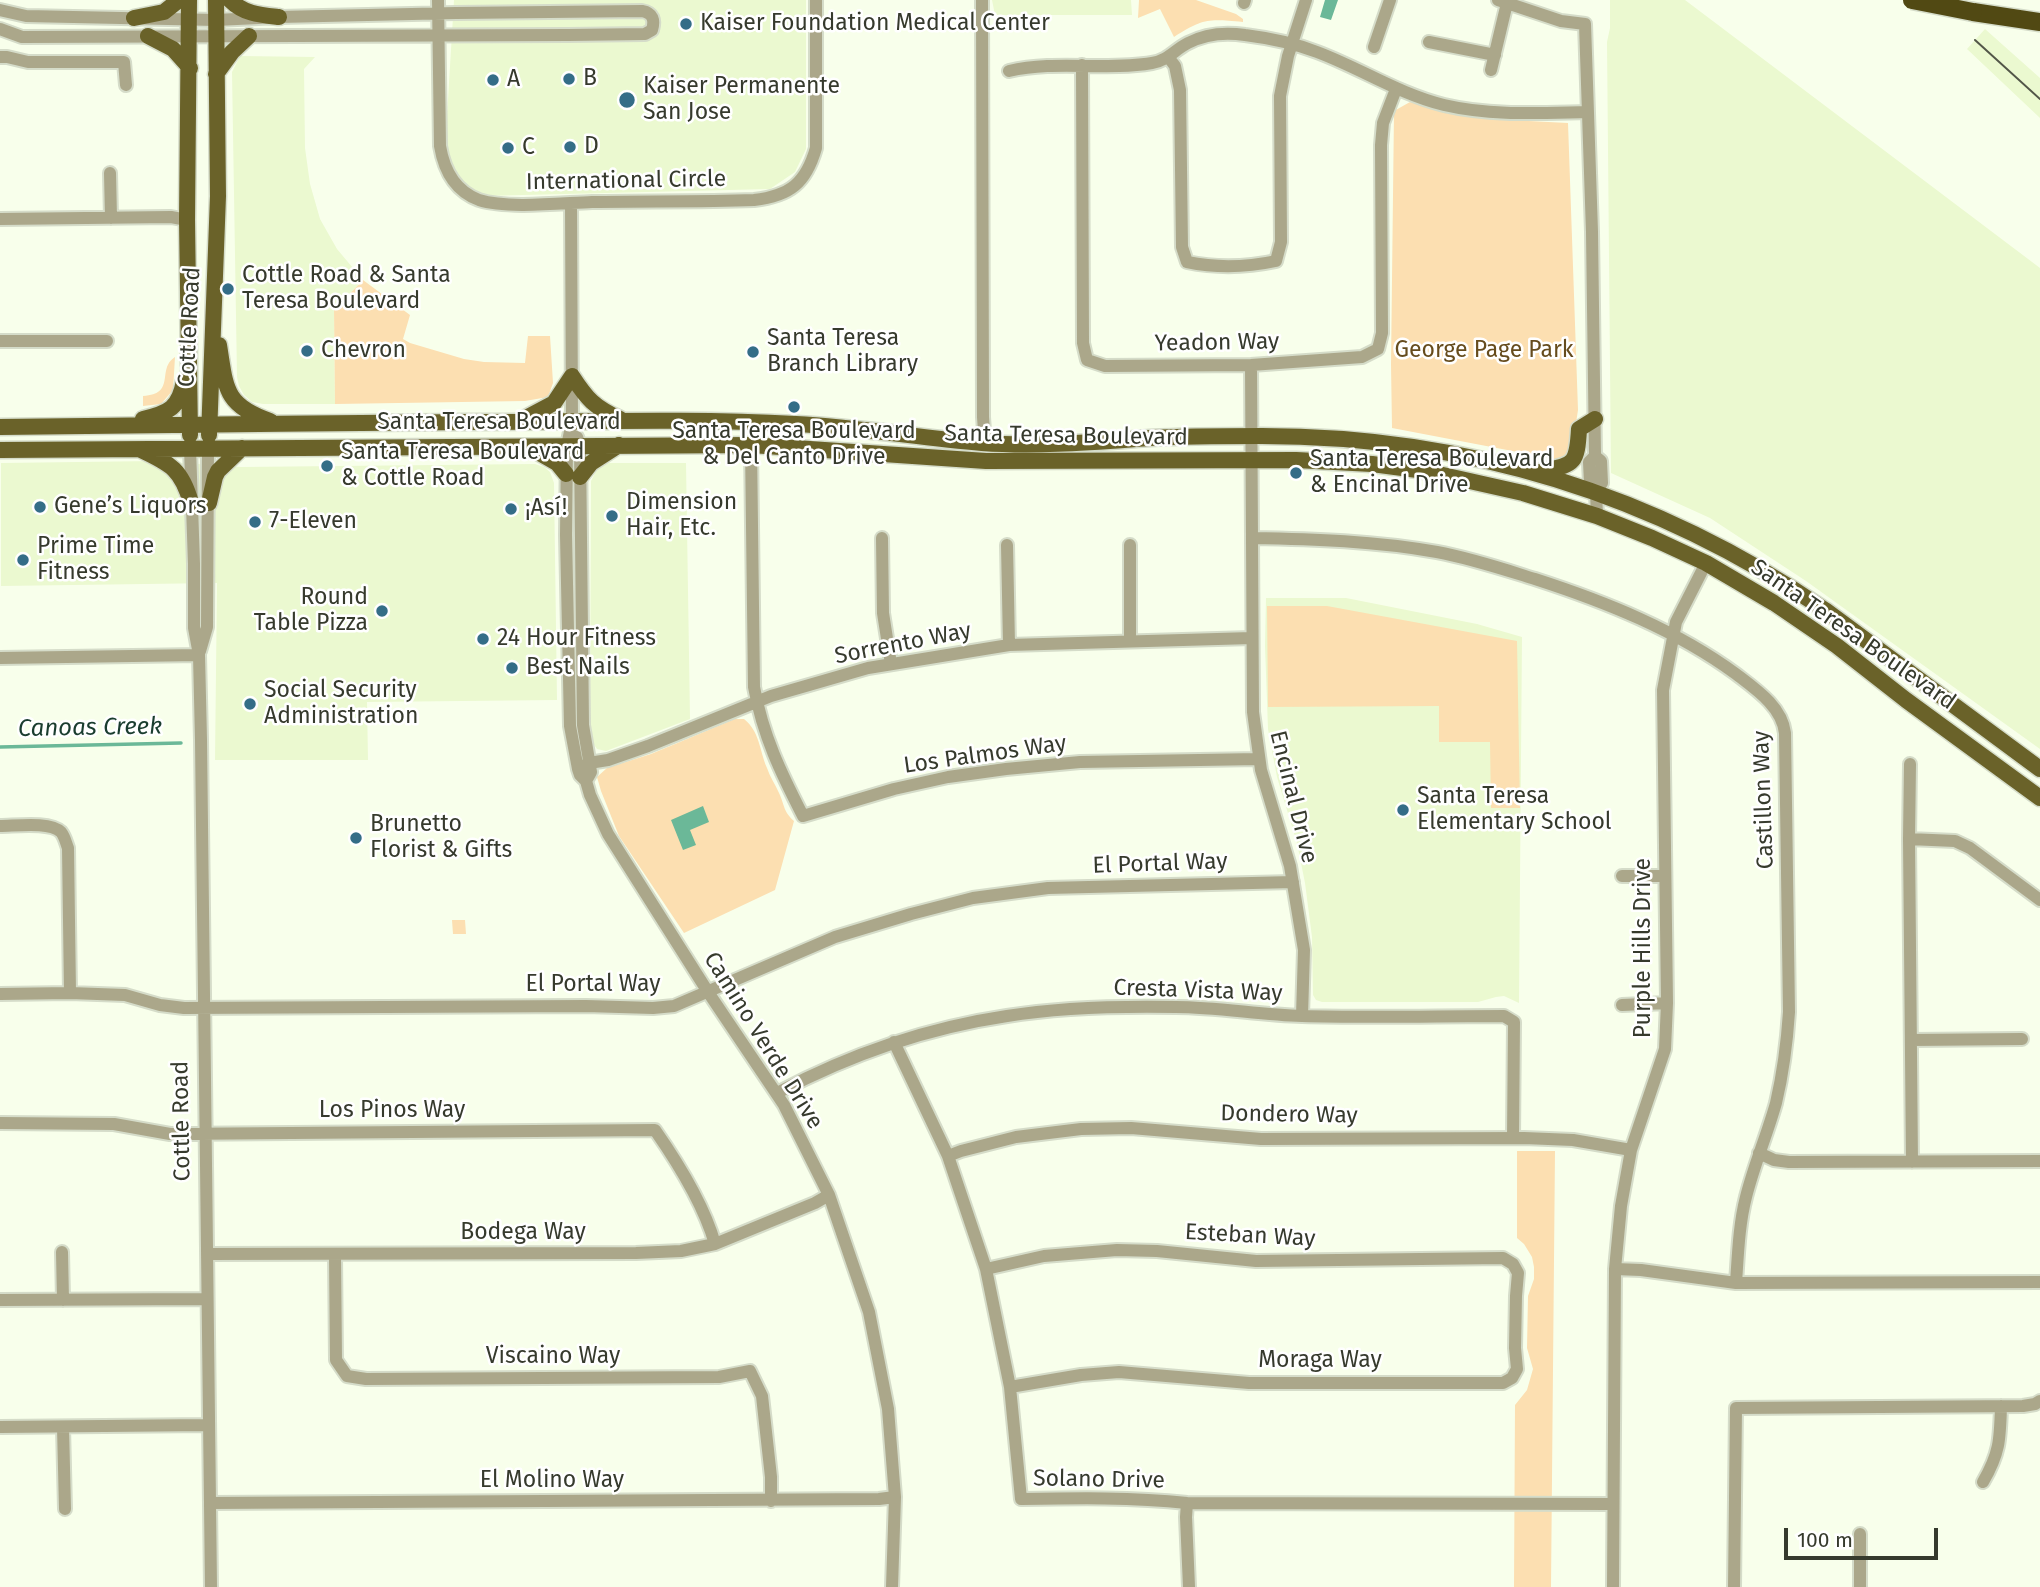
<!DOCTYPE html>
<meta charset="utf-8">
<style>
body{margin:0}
#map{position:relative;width:2040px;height:1587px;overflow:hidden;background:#f8ffeb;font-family:"Fira Sans",sans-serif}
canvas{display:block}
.scale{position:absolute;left:1784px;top:1528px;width:154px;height:32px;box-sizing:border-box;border:4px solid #363a2d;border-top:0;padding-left:9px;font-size:21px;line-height:24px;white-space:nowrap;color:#363a2d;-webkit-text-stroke:5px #fff;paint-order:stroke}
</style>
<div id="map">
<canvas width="2040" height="1587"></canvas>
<div class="scale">100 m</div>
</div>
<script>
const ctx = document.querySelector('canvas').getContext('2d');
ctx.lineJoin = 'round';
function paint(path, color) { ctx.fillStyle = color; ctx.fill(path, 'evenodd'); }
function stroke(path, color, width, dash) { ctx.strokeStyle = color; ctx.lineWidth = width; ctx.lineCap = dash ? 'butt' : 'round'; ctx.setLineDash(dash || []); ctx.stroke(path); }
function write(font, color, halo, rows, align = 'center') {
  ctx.font = font + ' "Fira Sans",sans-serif'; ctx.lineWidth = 5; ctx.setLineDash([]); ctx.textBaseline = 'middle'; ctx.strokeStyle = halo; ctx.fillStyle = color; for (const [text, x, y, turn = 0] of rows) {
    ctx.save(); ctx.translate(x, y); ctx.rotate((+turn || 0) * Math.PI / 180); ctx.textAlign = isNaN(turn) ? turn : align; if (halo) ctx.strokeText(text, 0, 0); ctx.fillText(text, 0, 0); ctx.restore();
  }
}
paint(new Path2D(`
 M 454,0 L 806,0 L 806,149 L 795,172 L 770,189 L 483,196 L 459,181 L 445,149 Z
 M 992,0 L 1131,0 L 1132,15 L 995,15 Z
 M 1610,0 L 1685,0 L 2040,268 L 2040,749 L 1806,581 L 1710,518 L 1611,473 L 1607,42 L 1610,28 Z
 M 1985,29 L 2040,78 L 2040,118 L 1967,49 Z
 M 240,56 L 315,57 L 304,69 L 305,148 L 310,184 L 320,219 L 337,249 L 363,280 L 334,310 L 335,404 L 263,404 L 252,402 L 244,395 L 239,386 L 237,377 L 232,72 Z
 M 155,461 L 241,467 L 535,464 L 544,467 L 550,472 L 554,483 L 557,700 L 367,702 L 368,760 L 215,760 L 217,583 L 1,586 L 1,463 Z
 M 609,463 L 686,463 L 690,719 L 606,751 L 597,749 L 590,739 L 591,481 L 597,469 Z
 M 1266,598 L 1346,598 L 1477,624 L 1522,637 L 1519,1003 L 1504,996 L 1496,997 L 1478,1002 L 1322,1002 L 1316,1000 L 1313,995 L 1312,937 L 1305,883 L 1297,843 L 1277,777 L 1268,729 L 1265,646 Z`), '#ebf9d0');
paint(new Path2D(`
 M 1139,0 L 1196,0 L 1236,14 L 1243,19 L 1243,22 C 1208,19 1204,18 1174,37 L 1160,9 L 1138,18 Z
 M 1410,102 L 1446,113 L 1489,119 L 1568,123 L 1578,410 L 1570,462 L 1392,428 L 1391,364 L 1394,111 Z
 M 363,280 L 410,315 L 403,339 L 410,343 L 464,359 L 484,362 L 525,363 L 528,336 L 550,336 L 553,383 L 548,397 L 525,401 L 335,404 L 334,310 Z
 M 175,357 L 173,390 L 161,404 L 143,406 L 143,396 C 177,394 156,369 175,357 Z
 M 1267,606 L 1327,606 L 1517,641 L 1520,808 L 1491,808 L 1490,742 L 1439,742 L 1439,706 L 1268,707 Z
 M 735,719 L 744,719 C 760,732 759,749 767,768 C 770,777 775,784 779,793 C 785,806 783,811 794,821 L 775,890 L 684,933 L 619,836 L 601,791 L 597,777 L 607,768 L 651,754 Z
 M 452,920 L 465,920 L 466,934 L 453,934 Z
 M 1517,1151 L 1555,1151 L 1551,1587 L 1514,1587 L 1515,1405 L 1527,1390 L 1533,1369 L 1527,1348 L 1528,1296 L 1534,1279 L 1534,1267 L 1532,1257 L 1524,1244 L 1517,1238 Z`), '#fcdfb1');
paint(new Path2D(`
 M 1325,0 L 1338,0 L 1331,20 L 1320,17 Z
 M 703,806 L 709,822 L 690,830 L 696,845 L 683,850 L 671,820 Z`), '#6bb898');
stroke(new Path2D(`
 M 0,747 L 181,743`), '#6bb898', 3.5);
const minor = new Path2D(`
 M 438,0 L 440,146 C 444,170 455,191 479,200 C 507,209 562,203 592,202 C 646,201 700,202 754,200 C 790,196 806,183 816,148 L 816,0
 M 982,0 L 983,417 L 985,444
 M 1498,0 L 1561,21 L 1585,24 L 1592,232 L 1595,456 L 1601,461 L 1602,483 L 1596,492
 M 1244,3 L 1245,0
 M 0,10 L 26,16 L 216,20 L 279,17 L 456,13 L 642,11 C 653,13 655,20 652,30 L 645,34 L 568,35 L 22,37 L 0,29
 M 1429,42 L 1495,55
 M 1374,47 L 1390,0
 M 0,57 L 7,57 L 28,62 L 124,62 L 126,85
 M 1169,58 L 1175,66 L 1180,90 L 1182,247 L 1187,262 C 1216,268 1248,267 1276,261 L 1281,242 L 1280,96 L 1288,56 L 1306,0
 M 1082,65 L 1083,343 L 1087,360 L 1105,366 L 1251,365 L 1362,357 L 1378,349 L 1382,333 L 1381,145 L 1383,123 L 1396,89
 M 1491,70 L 1507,3
 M 1009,71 C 1056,60 1105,71 1152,63 C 1169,60 1174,50 1188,43 C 1207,33 1225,32 1245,35 C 1269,38 1294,43 1317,52 C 1360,68 1399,94 1444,105 C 1491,116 1539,113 1587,112
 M 110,173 L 111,218
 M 571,203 L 572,422 L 567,446 L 566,535 L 570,726 L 578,769 L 580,775 L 586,781 L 590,795 L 608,834 L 708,992 L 784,1105 L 829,1195 L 869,1312 L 888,1409 L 895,1497 L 892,1587
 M 0,219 L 171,217 L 187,220
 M 0,341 L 107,341
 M 1251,365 L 1253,712 L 1261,770 L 1290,866 L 1304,950 L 1302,1016
 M 577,437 L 580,446 L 583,725 L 591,772 L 586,781
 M 751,445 L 754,687 C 763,736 781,773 803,816 L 894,789 L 948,777 L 1006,769 L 1080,762 L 1259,759
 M 190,448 L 194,564 L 194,628 L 199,655 L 201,740 L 211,1587
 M 1595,456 L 1589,462 L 1590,483 L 1596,492 L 1597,516
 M 882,538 L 883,613 L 891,664
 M 1252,538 C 1314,539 1375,541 1437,552 C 1470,558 1503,569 1535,579 C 1606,602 1676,630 1736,674 C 1757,690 1782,707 1785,733 L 1789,1012 C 1787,1043 1783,1073 1776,1103 C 1767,1135 1754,1165 1746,1197 C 1739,1224 1738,1254 1736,1283
 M 1007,545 L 1009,645
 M 1130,545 L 1130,640
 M 200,651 L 207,627 L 208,448
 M 0,658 L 199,655
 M 1910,764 L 1909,839 L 1912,1162
 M 578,769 L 589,763 L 608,760 L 648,746 L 771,696 L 868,668 L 1009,645 L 1252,638
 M 0,826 C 15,826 50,821 61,832 C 65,837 66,843 68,848 L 70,993
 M 1909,839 L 1955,841 L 1970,848 L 2040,900
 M 1622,876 L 1665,876
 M 0,994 L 70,993 L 125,995 L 160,1005 L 184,1008 L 586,1006 L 653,1008 L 674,1006 L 835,937 L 911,914 L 973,898 L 1048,888 L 1293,882
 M 1622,1005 L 1667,1003
 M 1911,1040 L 2022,1039
 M 894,1042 L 948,1156 L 986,1269 L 1010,1387 L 1021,1499 C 1077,1498 1132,1497 1187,1503 L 1613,1504
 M 777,1093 C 849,1055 926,1028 1007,1016 C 1062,1007 1120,1006 1176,1007 C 1218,1007 1260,1015 1302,1016 C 1369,1018 1437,1016 1504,1016 L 1514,1022 L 1513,1138
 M 0,1123 L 114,1124 L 170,1134 L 655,1130 C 678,1163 704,1205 715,1244
 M 1759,1153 L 1774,1160 L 1789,1162 L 2040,1161
 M 948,1156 L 961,1151 L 1016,1137 L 1081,1129 L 1131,1128 L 1261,1139 L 1524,1138 L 1573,1140 L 1631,1150
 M 62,1252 L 63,1300
 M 207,1254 L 636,1253 L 681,1251 L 715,1244 L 815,1203 L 829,1195
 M 335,1255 L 336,1360 L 347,1376 L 366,1379 L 719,1377 L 750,1371 L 762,1396 L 771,1477 L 771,1501
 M 986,1269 L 1044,1256 L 1117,1250 L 1157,1251 L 1256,1261 L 1503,1258 L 1513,1264 L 1518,1273 L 1516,1296 L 1515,1348 L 1517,1369 L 1512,1378 L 1503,1383 L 1249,1383 L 1119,1372 L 1081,1375 L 1010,1387
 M 1615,1269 L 1641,1270 L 1736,1283 L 2040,1282
 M 0,1300 L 207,1299
 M 0,1427 L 208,1425
 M 63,1427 L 65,1509
 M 1983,1482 C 2000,1453 2000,1439 2001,1406
 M 210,1503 L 879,1499 L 895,1497
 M 1187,1503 L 1186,1517 L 1189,1587
 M 1613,1587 L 1615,1269 L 1621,1206 L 1631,1150 L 1665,1049 L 1667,1003 L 1663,690 L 1676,622 L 1706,563
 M 1734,1587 L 1736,1408 L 2023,1406 L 2035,1404 L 2040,1401
 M 1860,1587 L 1860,1534`);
const major = new Path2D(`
 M 189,0 L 187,220 L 190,435
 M 230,0 C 244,14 260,15 279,17
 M 134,18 L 164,12 L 179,0
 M 148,36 L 173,49 L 190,68
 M 216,74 L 232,52 L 249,36
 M 219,345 C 226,388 224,405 270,421
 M 143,419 C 169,413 179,408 184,381
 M 522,420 L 554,403 L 572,376 C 587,399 594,407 620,419
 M 0,427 C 156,424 312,424 468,422 C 577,422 687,418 796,424 C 858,427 920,438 982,443 C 1038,447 1094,442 1150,438 C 1187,436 1225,436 1262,436 C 1468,436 1656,495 1825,610 L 2040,769
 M 209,435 L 218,196 L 216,0
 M 529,447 L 557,463 L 566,474
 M 0,450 L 751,445 L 986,461 L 1296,460 L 1372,464 L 1425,471 L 1523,493 L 1597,516 L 1652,538 L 1706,563 L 1774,603 L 1837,646 L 1906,700 L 2040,798
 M 141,450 C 171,464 182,470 191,503
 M 1539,472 C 1573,464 1577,467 1579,429 L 1595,419
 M 580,477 L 591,463 L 619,445
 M 209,503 L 215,477 L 218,471 L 242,448`);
const highway = new Path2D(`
 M 1973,12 L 2040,22`);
stroke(minor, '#d5dcc9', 16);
stroke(major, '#d5dcc9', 19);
stroke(highway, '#d5dcc9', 21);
stroke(minor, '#aba78a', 12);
stroke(major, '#6a6229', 16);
stroke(highway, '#514913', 18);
stroke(new Path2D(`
 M 1975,40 L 2040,99`), '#525648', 2);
const highwayBridge = new Path2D(`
 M 1912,0 L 1973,12`);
stroke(highwayBridge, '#d5dcc9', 21, []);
stroke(highwayBridge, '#514913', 18);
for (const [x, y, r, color] of [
 [686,24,7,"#346d87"],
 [569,79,7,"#346d87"],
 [493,80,7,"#346d87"],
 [627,100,9,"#346d87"],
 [570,147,7,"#346d87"],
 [508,148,7,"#346d87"],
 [228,289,7,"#346d87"],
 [307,351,7,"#346d87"],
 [753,352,7,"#346d87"],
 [794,407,7,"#346d87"],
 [327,466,7,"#346d87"],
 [1296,473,7,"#346d87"],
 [40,507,7,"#346d87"],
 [511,509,7,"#346d87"],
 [612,516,7,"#346d87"],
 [255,522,7,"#346d87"],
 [23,560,7,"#346d87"],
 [382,611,7,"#346d87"],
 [483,639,7,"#346d87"],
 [512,668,7,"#346d87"],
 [250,704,7,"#346d87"],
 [1403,810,7,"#346d87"],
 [356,838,7,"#346d87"]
]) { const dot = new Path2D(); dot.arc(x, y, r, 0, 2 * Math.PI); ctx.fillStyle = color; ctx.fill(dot); stroke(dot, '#fff', 2.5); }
write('23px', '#363a2d', '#fff', [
 ["Kaiser Foundation Medical Center",700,24],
 ["B",583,79],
 ["A",507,80],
 ["Kaiser Permanente",643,87],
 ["San Jose",643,113],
 ["D",584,147],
 ["C",522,148],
 ["Cottle Road & Santa",242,276],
 ["Teresa Boulevard",242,302],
 ["Santa Teresa",767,339],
 ["Branch Library",767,365],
 ["Chevron",321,351],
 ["Santa Teresa Boulevard",794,432,"center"],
 ["& Del Canto Drive",794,458,"center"],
 ["Santa Teresa Boulevard",341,453],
 ["& Cottle Road",341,479],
 ["Santa Teresa Boulevard",1310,460],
 ["& Encinal Drive",1310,486],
 ["Dimension",626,503],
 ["Hair, Etc.",626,529],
 ["Gene’s Liquors",54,507],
 ["¡Así!",525,509],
 ["7-Eleven",269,522],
 ["Prime Time",37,547],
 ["Fitness",37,573],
 ["Round",368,598,"right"],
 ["Table Pizza",368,624,"right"],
 ["24 Hour Fitness",497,639],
 ["Best Nails",526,668],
 ["Social Security",264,691],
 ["Administration",264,717],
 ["Santa Teresa",1417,797],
 ["Elementary School",1417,823],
 ["Brunetto",370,825],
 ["Florist & Gifts",370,851]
], 'left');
write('23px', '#363a2d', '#fff', [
 ["International Circle",626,181,-1],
 ["Cottle Road",190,327,-87],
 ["Yeadon Way",1217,343,-1],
 ["Santa Teresa Boulevard",499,423],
 ["Santa Teresa Boulevard",1066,436,1],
 ["Santa Teresa Boulevard",1853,635,35],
 ["Sorrento Way",903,644,-11],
 ["Los Palmos Way",985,755,-8],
 ["Encinal Drive",1293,797,76],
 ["Castillon Way",1764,800,-92],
 ["El Portal Way",1160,864,-2],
 ["Purple Hills Drive",1644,948,-90],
 ["El Portal Way",593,985],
 ["Cresta Vista Way",1198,991,2],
 ["Camino Verde Drive",763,1041,58],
 ["Los Pinos Way",392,1111],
 ["Dondero Way",1289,1115,1],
 ["Cottle Road",182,1121,-91],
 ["Bodega Way",523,1233],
 ["Esteban Way",1250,1236,3],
 ["Viscaino Way",553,1357],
 ["Moraga Way",1320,1361],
 ["Solano Drive",1099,1480,1],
 ["El Molino Way",552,1481]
]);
write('23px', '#664c1d', '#fff', [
 ["George Page Park",1484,351]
]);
write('italic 24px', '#1a3d2f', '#fff', [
 ["Canoas Creek",90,728,-1]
]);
</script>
